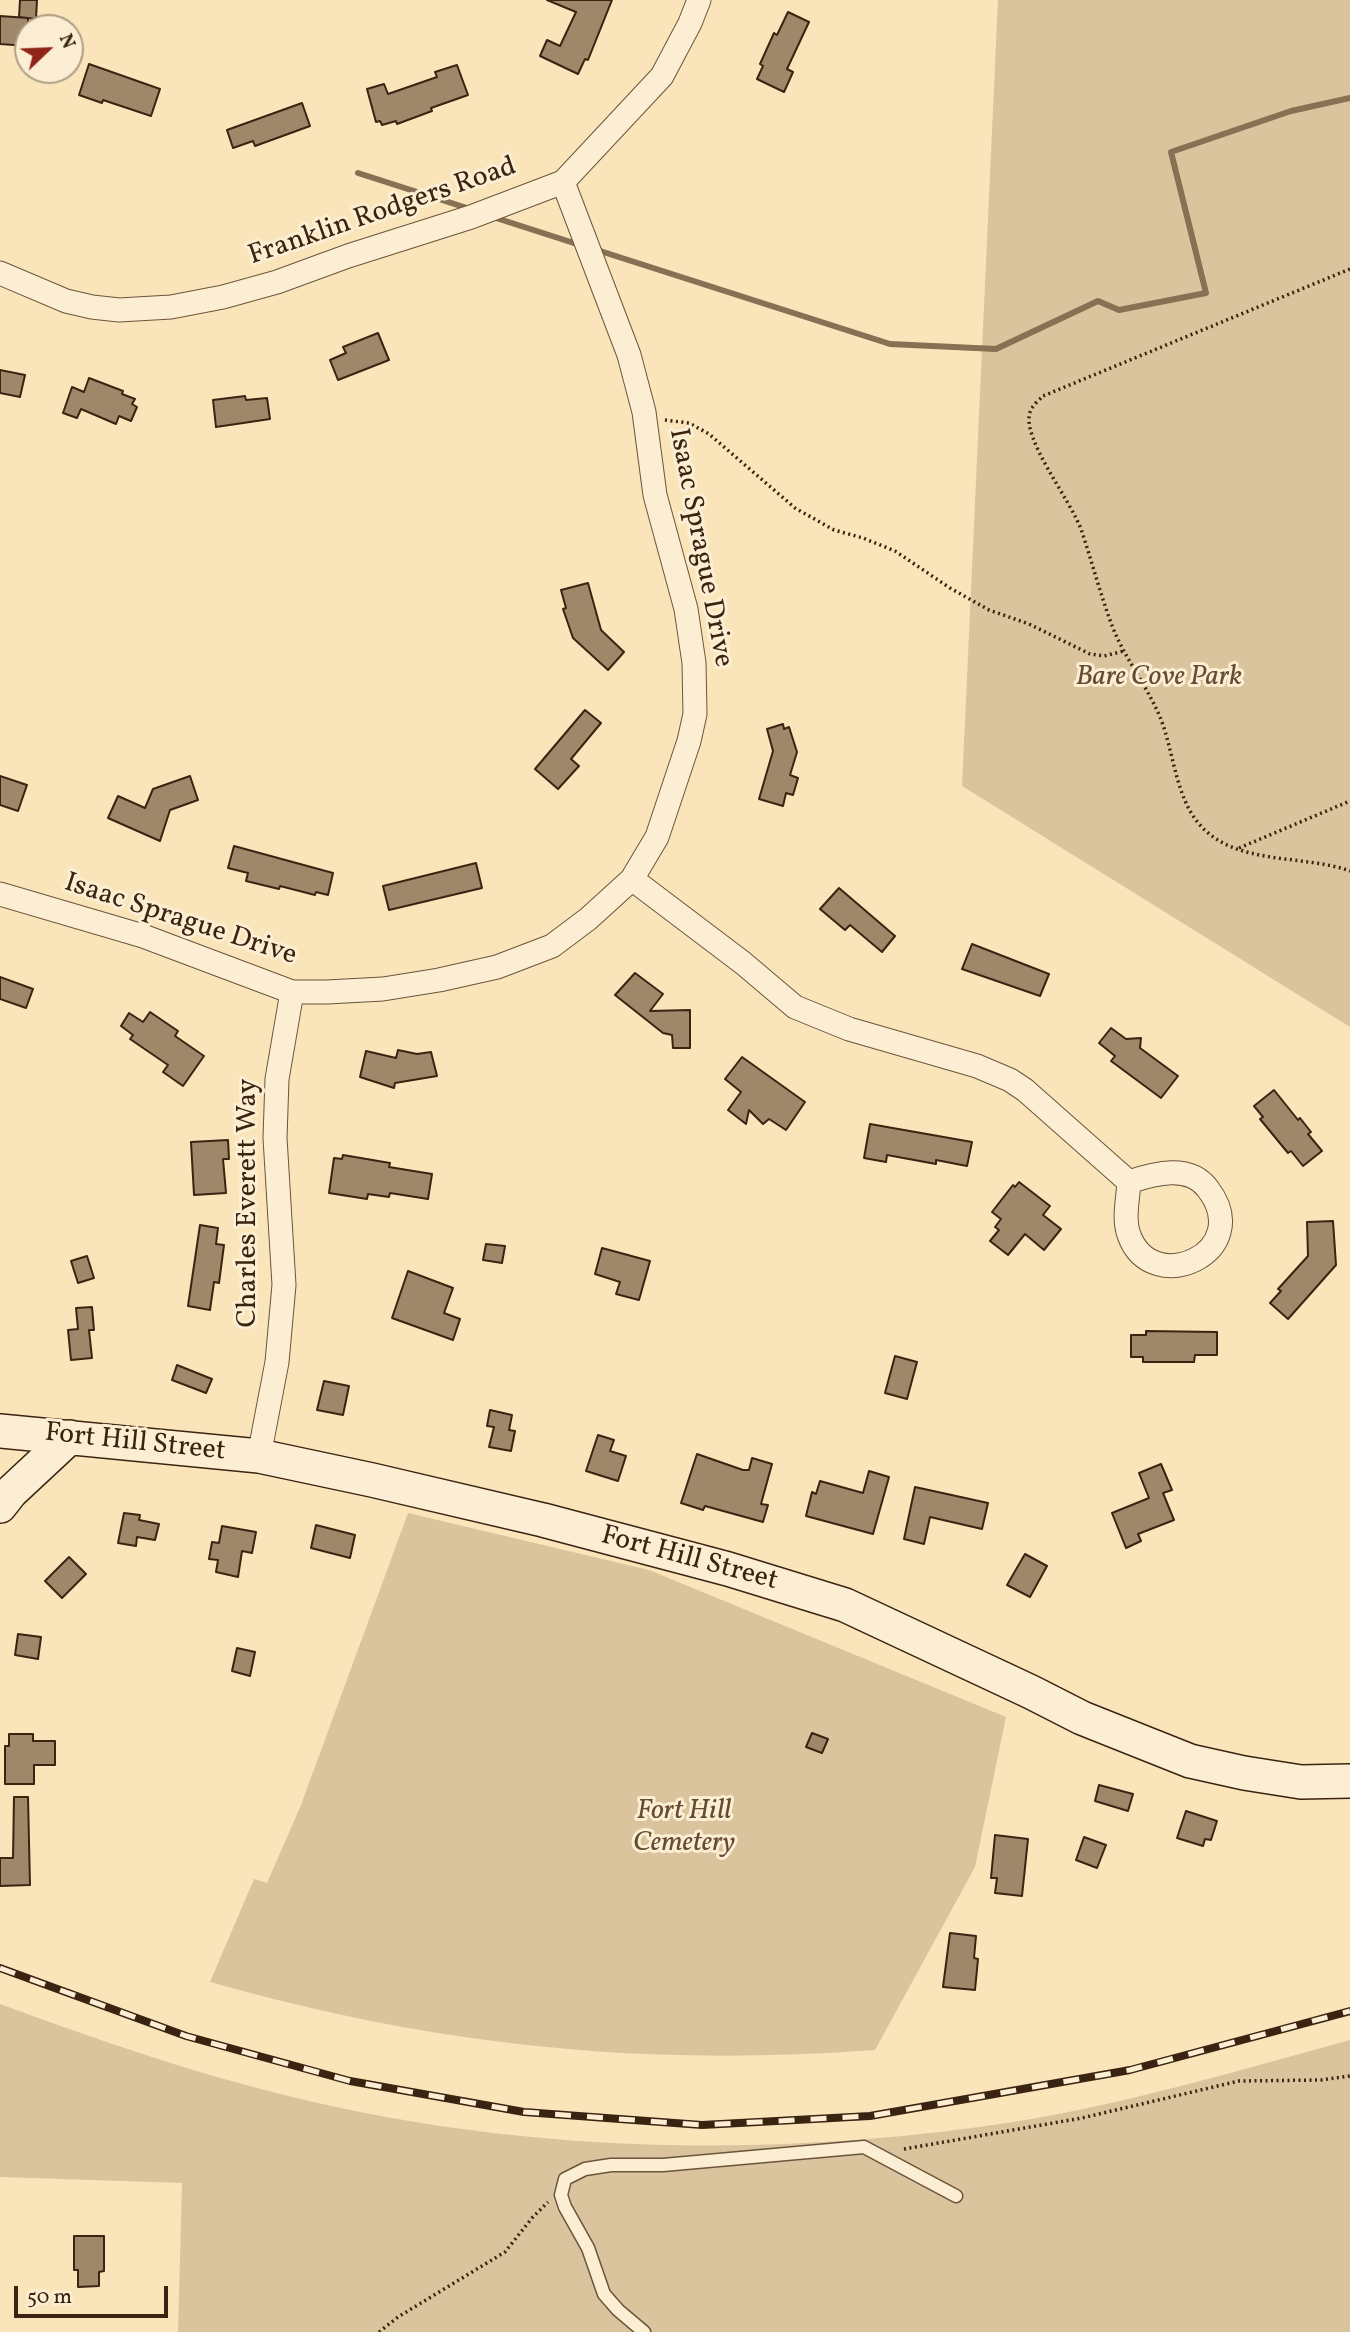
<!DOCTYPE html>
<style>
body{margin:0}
#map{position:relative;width:1350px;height:2332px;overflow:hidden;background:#fae5ba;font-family:Vollkorn,serif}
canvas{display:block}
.north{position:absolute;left:14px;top:14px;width:70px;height:70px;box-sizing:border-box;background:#fceed2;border:2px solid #af9d85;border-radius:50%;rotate:67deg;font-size:19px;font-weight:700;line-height:28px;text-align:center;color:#3b2311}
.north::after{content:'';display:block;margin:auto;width:24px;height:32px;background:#8f2418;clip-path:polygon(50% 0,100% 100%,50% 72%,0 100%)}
.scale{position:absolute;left:14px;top:2286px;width:154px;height:32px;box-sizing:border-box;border:4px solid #3b2311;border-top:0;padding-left:9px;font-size:21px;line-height:24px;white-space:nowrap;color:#3b2311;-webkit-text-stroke:5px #fceed2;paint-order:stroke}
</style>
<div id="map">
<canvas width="1350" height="2332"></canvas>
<div class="north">N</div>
<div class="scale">50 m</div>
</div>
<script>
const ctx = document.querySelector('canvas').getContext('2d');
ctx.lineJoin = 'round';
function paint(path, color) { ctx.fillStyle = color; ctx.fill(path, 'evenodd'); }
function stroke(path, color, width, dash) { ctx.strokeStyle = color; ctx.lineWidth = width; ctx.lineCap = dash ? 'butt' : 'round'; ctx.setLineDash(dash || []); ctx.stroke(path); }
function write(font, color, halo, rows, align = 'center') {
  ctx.font = font + ' Vollkorn,serif'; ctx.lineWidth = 6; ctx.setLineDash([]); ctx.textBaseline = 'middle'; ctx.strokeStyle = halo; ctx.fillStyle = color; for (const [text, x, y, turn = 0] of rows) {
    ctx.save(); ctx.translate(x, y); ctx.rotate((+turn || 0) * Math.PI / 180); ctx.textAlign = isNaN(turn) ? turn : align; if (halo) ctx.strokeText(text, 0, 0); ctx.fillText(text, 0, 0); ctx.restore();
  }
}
paint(new Path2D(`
 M 998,0 L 1350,0 L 1350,1027 L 962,786 Z
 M 408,1513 L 649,1570 L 1006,1717 L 975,1867 L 875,2050 C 641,2067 436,2046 210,1982 L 254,1879 L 267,1883 L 301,1805 Z
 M 0,2004 C 93,2038 187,2071 284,2095 C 522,2154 771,2159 1013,2122 C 1128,2104 1239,2070 1350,2040 L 1350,2332 L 178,2332 L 182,2183 L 0,2177 Z`), '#dac49d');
stroke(new Path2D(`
 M 358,173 L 470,209
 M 493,217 L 580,245
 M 597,250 L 890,344 L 996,349 L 1098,301 L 1119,310 L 1206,293 L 1171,152 L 1291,111 L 1350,98`), '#877054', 6);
const building = new Path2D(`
 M 20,0 L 37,0 L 36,19 L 19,17 Z
 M 547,0 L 612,0 L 588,60 L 585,59 L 578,74 L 540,56 L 547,40 L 560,46 L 576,12 Z
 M 788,12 L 809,22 L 787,69 L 793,72 L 784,92 L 757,79 L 763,66 L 760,64 L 774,33 L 777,35 Z
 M 0,16 L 28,18 L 28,46 L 0,44 Z
 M 89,64 L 160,89 L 151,116 L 103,100 L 102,103 L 79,95 Z
 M 457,65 L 468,95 L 431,108 L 432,111 L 397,124 L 396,121 L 382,125 L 380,121 L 376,122 L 367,89 L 384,84 L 388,94 L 437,77 L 435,72 Z
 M 302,103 L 310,126 L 255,146 L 253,141 L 233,148 L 227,130 Z
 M 378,333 L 389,360 L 338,380 L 330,360 L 346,353 L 343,347 Z
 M 0,370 L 25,375 L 20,397 L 0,393 Z
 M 89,378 L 123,391 L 122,394 L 135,399 L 132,404 L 137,407 L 131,421 L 119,416 L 116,424 L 81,409 L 77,418 L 63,413 L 72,387 L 84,392 Z
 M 245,396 L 246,400 L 267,398 L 270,419 L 216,427 L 213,400 Z
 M 588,583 L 601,630 L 624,652 L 608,670 L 573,638 L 563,609 L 566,608 L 561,590 Z
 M 585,710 L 601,723 L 571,759 L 579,766 L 558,789 L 535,769 Z
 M 783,724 L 784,729 L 789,727 L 797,752 L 790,775 L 798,778 L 793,795 L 786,793 L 783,806 L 759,799 L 773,751 L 767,729 Z
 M 0,776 L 27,785 L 18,811 L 0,805 Z
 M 190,776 L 198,800 L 170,810 L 160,841 L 108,818 L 118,796 L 145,808 L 153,789 Z
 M 234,846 L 333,873 L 328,895 L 316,892 L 315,895 L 280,886 L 279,889 L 246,881 L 248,873 L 228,868 Z
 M 476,863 L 482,888 L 389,910 L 383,886 Z
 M 839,888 L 895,936 L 882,952 L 850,925 L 845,930 L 820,909 Z
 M 972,944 L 1049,974 L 1040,996 L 962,969 Z
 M 635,973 L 663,994 L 650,1011 L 690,1010 L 690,1048 L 673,1048 L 672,1035 L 663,1033 L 615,995 Z
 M 0,977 L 33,989 L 26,1008 L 0,999 Z
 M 150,1012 L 178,1031 L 175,1036 L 204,1056 L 183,1086 L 163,1072 L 168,1065 L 130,1039 L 133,1035 L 121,1026 L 129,1013 L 143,1022 Z
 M 1111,1028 L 1126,1039 L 1141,1038 L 1140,1048 L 1178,1076 L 1161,1098 L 1111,1061 L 1115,1056 L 1099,1043 Z
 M 398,1050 L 417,1054 L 431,1052 L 437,1076 L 395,1083 L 394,1088 L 360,1077 L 366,1051 L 396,1058 Z
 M 742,1057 L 805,1102 L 786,1130 L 769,1119 L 763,1124 L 749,1110 L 746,1124 L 728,1110 L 741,1092 L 725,1079 Z
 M 1274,1090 L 1298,1120 L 1300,1118 L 1311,1132 L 1308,1134 L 1322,1151 L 1303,1166 L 1291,1151 L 1288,1153 L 1260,1119 L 1263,1117 L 1254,1106 Z
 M 870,1124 L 972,1142 L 967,1166 L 936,1160 L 936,1164 L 887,1155 L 886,1162 L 864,1158 Z
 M 228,1140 L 229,1159 L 223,1159 L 226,1193 L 194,1195 L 191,1142 Z
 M 343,1155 L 390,1163 L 389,1167 L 432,1174 L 428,1199 L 390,1193 L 389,1197 L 368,1194 L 367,1199 L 329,1193 L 334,1158 L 342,1159 Z
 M 1019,1182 L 1050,1206 L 1043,1215 L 1061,1229 L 1044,1250 L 1025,1234 L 1008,1255 L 990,1241 L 999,1230 L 995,1227 L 1001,1219 L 992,1212 L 1013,1185 L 1015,1187 Z
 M 1333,1221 L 1336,1265 L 1288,1319 L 1270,1303 L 1281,1291 L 1278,1289 L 1308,1256 L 1307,1222 Z
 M 200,1225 L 218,1228 L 216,1244 L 224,1245 L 219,1283 L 214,1282 L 210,1310 L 188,1306 Z
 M 486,1244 L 505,1246 L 502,1263 L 483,1260 Z
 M 602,1248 L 650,1261 L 639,1300 L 616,1294 L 620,1282 L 595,1274 Z
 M 87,1256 L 94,1278 L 78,1283 L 71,1261 Z
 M 408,1271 L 453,1288 L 444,1313 L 460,1319 L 453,1340 L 392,1318 Z
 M 92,1307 L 94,1330 L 89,1330 L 92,1358 L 71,1360 L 68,1330 L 78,1329 L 76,1308 Z
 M 1146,1331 L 1217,1332 L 1217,1355 L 1195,1355 L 1194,1362 L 1143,1362 L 1143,1357 L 1131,1357 L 1131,1335 L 1146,1335 Z
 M 895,1356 L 917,1362 L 907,1399 L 885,1393 Z
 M 177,1365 L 212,1379 L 206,1393 L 172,1380 Z
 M 324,1381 L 349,1386 L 343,1415 L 317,1410 Z
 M 490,1410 L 512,1415 L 509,1430 L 515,1431 L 511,1451 L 489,1447 L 494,1427 L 487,1426 Z
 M 598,1435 L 614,1440 L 610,1451 L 626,1456 L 618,1481 L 586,1471 Z
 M 697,1454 L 743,1470 L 749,1470 L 752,1458 L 772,1464 L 761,1504 L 768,1505 L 763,1522 L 705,1506 L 703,1510 L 681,1503 Z
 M 1161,1464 L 1172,1490 L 1163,1493 L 1174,1520 L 1138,1534 L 1141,1541 L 1126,1548 L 1112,1513 L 1149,1498 L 1139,1473 Z
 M 869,1471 L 889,1477 L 873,1534 L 806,1516 L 812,1492 L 816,1494 L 820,1481 L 863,1493 Z
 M 915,1487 L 988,1503 L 982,1529 L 930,1517 L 924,1544 L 904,1539 Z
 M 124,1513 L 140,1515 L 139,1520 L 159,1524 L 155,1540 L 137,1537 L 136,1546 L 118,1543 Z
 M 316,1525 L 355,1535 L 350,1558 L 311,1548 Z
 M 222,1526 L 256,1532 L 252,1553 L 242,1551 L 238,1577 L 216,1572 L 218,1560 L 209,1559 L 212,1542 L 219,1543 Z
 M 1025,1554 L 1047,1566 L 1030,1597 L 1007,1585 Z
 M 69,1557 L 86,1574 L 62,1598 L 45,1581 Z
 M 18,1634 L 41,1637 L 38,1659 L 15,1655 Z
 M 237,1648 L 255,1652 L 250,1676 L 232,1671 Z
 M 812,1733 L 828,1739 L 822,1753 L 806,1747 Z
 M 9,1734 L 33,1734 L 33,1741 L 55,1741 L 55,1765 L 34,1765 L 34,1784 L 5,1784 L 5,1746 L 9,1746 Z
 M 1099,1785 L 1133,1794 L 1128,1811 L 1095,1801 Z
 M 14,1797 L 28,1797 L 30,1885 L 0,1886 L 0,1858 L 13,1858 Z
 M 1186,1811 L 1217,1821 L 1211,1840 L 1205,1839 L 1203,1846 L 1177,1838 Z
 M 995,1835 L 1028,1839 L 1022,1896 L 995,1893 L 997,1878 L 991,1878 Z
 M 1084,1837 L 1106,1845 L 1097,1868 L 1076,1860 Z
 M 950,1933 L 976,1936 L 974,1958 L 978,1959 L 975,1990 L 943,1987 Z
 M 74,2236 L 104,2236 L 104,2271 L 99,2272 L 99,2286 L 78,2287 L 78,2270 L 74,2270 Z`);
paint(building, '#9e8869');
stroke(building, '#3b2311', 2);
const lane = new Path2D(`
 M 644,2332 L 618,2310 L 604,2294 L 588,2248 L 565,2207 L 561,2195 L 565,2179 L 585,2169 L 611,2165 L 663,2165 L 864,2147 L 956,2196`);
const street = new Path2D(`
 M 0,273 L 66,301 L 92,307 L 119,310 L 171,307 L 223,297 L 277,282 L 348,256 L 471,217 L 563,182 L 662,76 L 690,23 L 699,0
 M 632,879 L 743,963 L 795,1007 L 849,1029 L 977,1066 L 1010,1080 L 1025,1090 L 1129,1182 C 1128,1199 1123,1219 1129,1235 C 1152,1299 1256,1252 1208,1189 C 1190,1164 1155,1173 1129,1182
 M 0,894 L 143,936 L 292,992 L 327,992 L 383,989 L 439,980 L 497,967 L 552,946 L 588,919 L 632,879 L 657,837 L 689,741 L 695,714 L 694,663 L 686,609 L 655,495 L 644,412 L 629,355 L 563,182
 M 259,1456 L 277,1362 L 284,1285 L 275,1138 L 277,1079 L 292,992`);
const secondary = new Path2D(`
 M 0,1431 L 259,1456 L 372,1480 L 543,1520 L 728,1569 L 845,1605 L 1031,1692 L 1082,1718 L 1190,1761 L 1244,1773 L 1301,1782 L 1350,1781
 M 0,1506 L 11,1492 L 70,1437`);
stroke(lane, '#6b543b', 15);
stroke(street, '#6b543b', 25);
stroke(secondary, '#3b2311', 36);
stroke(new Path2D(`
 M 1350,269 L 1043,396 C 1039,400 1032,406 1030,412 C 1021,439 1072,501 1082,532 C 1092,562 1100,593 1111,623 C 1123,656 1146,684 1160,717 C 1174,751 1175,797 1200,825 C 1236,866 1303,854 1350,871
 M 665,420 L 689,423 L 709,434 L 795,508 L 834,530 L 863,538 L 895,551 L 950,588 L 989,610 L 1029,624 L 1090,654 L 1104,656 L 1124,651
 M 1239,848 L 1350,801
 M 904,2149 L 1082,2118 L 1239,2081 L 1321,2080 L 1350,2076
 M 379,2332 L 398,2317 L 505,2252 L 532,2218 L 548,2202`), '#3b2311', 3.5, [2, 3.5]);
stroke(lane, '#fceed2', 12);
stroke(street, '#fceed2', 23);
stroke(secondary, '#fceed2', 33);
const rail = new Path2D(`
 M 0,1968 L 186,2036 L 350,2081 L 524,2112 L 702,2125 L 870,2116 L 1130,2070 L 1350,2011`);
stroke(rail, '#3b2311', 8);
stroke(rail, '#fceed2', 5, [16]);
write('28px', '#3b2311', '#fceed2', [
 ["Franklin Rodgers Road",383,213,-19],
 ["Isaac Sprague Drive",699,548,79],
 ["Isaac Sprague Drive",180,921,18],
 ["Charles Everett Way",250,1203,-90],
 ["Fort Hill Street",135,1444,6],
 ["Fort Hill Street",689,1560,15]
]);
write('italic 28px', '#634b34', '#fceed2', [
 ["Bare Cove Park",1159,679],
 ["Fort Hill",684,1813],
 ["Cemetery",684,1845]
]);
</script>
